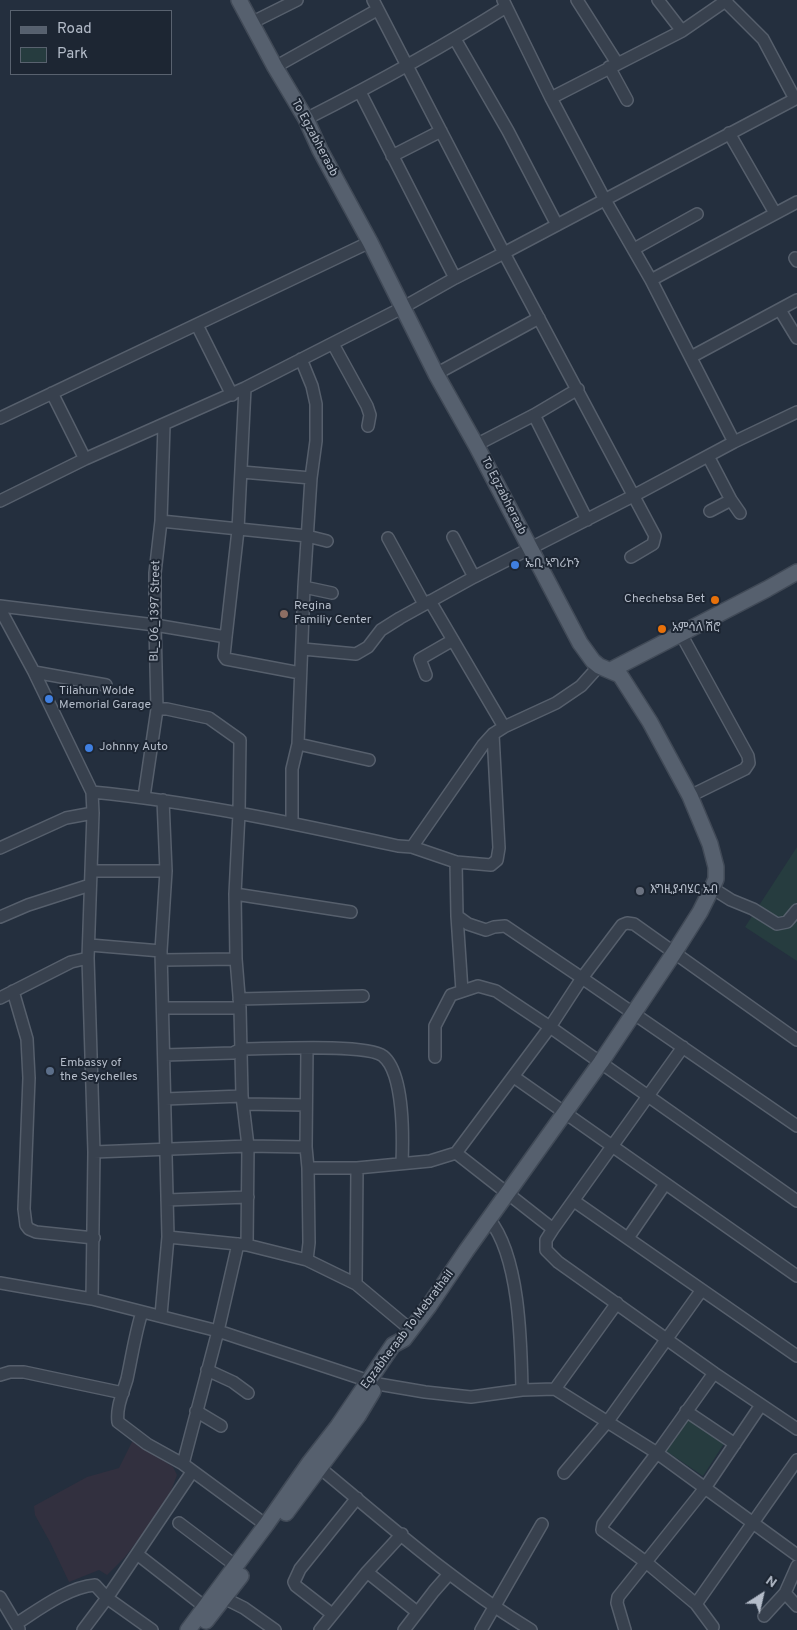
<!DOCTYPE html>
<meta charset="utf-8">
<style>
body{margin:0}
#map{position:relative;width:797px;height:1630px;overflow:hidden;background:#242f3e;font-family:Overpass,sans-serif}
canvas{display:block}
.legend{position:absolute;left:10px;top:10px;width:162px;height:65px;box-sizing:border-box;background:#1d2633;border:1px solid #59626f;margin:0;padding:6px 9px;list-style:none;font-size:15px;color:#b4bcc9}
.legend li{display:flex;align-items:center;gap:10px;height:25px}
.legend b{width:25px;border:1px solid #59626f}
.north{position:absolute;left:737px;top:1570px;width:50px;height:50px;-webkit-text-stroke:4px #1d2633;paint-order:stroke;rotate:35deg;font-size:14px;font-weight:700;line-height:20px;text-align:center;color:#b4bcc9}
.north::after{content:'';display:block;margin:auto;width:18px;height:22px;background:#b4bcc9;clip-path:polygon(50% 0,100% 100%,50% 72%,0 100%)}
</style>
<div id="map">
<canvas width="797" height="1630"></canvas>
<ul class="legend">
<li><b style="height:6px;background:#56606e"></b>Road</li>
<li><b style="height:14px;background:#263c3f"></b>Park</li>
</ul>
<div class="north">N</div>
</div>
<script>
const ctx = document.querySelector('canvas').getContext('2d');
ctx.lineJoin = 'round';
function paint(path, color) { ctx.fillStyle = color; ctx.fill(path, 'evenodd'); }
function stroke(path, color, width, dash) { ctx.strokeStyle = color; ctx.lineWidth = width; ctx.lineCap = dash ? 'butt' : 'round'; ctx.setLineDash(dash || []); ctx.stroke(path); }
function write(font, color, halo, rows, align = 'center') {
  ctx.font = font + ' Overpass,"Noto Sans Ethiopic",sans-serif'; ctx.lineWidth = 4; ctx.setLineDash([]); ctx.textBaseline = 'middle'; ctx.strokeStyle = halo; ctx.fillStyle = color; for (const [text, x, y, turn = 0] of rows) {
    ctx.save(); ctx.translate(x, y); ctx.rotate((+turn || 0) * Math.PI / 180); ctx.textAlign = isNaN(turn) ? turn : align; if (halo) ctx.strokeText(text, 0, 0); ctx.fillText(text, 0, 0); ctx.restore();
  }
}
paint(new Path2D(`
 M 133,1440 L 173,1467 L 177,1475 L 171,1491 L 146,1530 L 125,1557 L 107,1575 L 99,1570 L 69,1582 L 50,1542 L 35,1515 L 34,1506 L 87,1477 L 119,1468 Z`), '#32303f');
paint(new Path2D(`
 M 797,847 L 797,961 L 745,927 Z
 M 690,1415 L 727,1439 L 703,1476 L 666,1451 Z`), '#263c3f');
const minor = new Path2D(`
 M 373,0 L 504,253 L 797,98
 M 577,0 L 617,63
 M 725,1 L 763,39 L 795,99
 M 251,23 L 297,0
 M 682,31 L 727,0
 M 455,39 L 508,131 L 557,225
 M 275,67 L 377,10
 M 609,67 L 627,100
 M 360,92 L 455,278
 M 551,98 L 682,31 L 658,0
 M 306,119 C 375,84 441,48 506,7
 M 729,133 L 775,213
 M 392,156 L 441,131
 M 634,249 L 697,214
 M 795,258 L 797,261
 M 651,280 L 797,202
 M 780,310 L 797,338
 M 197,325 L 232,395
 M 333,344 L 367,406 L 370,415 L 368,426
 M 691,357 L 797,300
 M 436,374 L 539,318
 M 52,393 L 85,459
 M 534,415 L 587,520
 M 0,418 L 370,242
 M 734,442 L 797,412
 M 476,445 L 534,415 L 578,389
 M 708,456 L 731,500 L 710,511
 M 242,472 L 311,478
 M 731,500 L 740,513
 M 0,501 L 85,459 L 245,388 L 402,308 L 455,278 L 504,253 L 655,536 L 653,544 L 631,557
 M 161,521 L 307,536 L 327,541
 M 453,537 L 474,577
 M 388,538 L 424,604
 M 304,587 L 332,593
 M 430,601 L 504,727 L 556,703 L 581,686 L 599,666
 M 0,606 L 155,625 L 226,637 L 238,530 L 245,388
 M 0,609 L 34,672 L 92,792 L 93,813 L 88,958 L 94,1152 L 92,1299
 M 681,634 L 748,756 L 749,763 L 745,769 L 690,796
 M 226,637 L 224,656 L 226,659 L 300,673
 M 303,649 L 356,654 L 368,647 L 381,630 L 400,618 L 474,577 L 635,495 L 734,442 L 651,280 L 605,200 L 551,98 L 503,0
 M 34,672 L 106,685
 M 426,675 L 420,659 L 453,640
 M 157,709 L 167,709 L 209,718 L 240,740 L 239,813 L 235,894 L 351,912
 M 298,744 L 369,760
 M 92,792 C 196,802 297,824 398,846 L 412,847 L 483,745 L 493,734 L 504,727
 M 144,797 L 157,709 L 155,625 L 155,573 L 161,521 L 164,425
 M 292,823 L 292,769 L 298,744 L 304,587 L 311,478 L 316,441 L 316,404 L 312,386 L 301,359
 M 412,847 L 456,862 L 491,865 L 497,860 L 499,848 L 493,734
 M 0,848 L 66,818 L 93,813
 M 456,862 L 457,916 L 468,924 L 486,930 L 494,927 L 505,926 L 582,978 L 622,925 L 627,923 L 634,924 L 797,1040
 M 91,871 L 166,871
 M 712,888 L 731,900 L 753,909 L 777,924 L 787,922 L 797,910
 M 235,894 L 236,959 L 240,1008 L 242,1096 L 248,1146 L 247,1245
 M 457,916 L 462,991
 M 0,917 L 28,905 L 90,885
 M 90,945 L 161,951
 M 162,960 L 236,959
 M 13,991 L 27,1039 L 29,1078 L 24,1209 L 26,1225 L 29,1229 L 36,1232 L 94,1238
 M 0,998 L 71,962 L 88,958
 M 239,999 L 363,996
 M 163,1008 L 240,1008
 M 683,1047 L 553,1229 L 546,1240 L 546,1250 L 558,1262 L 714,1373 L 797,1429
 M 307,1048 L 306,1147 L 308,1168 L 309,1243 L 307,1260
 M 164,1055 L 233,1053 L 241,1049 C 267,1049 366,1043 383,1056 C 404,1073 403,1138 402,1163
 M 514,1077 L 797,1276
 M 165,1099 L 242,1096
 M 243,1104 L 306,1105
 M 797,1126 L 582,978 L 550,1027 L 797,1201
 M 94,1152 L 248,1146 L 306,1147
 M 456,1153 L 553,1229
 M 308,1168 L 357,1168 L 430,1161 L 456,1153 L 550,1027 L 496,991 L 478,986 L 451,995 L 435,1026 L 435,1057
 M 167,1200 L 248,1197
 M 574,1201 L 797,1356
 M 489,1219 C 520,1257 521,1343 522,1390
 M 168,1237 L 247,1245 L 307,1260 L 356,1284 L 411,1330
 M 628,1238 L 665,1184
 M 0,1283 L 92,1299 L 218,1331 L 378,1384 L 425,1392 L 471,1397 L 522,1390 L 555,1389 L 657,1453 L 797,1555
 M 356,1284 L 357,1168
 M 142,1312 C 135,1334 132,1356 127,1379 C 123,1393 116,1407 118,1422 L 147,1444 L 183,1464 L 266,1525
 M 161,1315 L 168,1237 L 161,951 L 166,871 L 163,800
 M 207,1370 L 233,1382 L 248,1393
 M 0,1375 L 10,1372 L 24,1372 L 123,1393
 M 555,1389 L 617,1303
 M 196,1411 L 221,1426
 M 686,1411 L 735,1444
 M 183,1464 L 218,1331 L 238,1244
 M 320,1468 C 388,1524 455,1584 531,1630
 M 564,1473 L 608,1421 L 701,1291
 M 179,1523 L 236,1566
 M 137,1554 L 205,1607
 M 367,1572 L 417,1612
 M 785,1593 L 797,1606
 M 218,1595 L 244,1608 L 275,1630
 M 0,1597 L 19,1629
 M 696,1604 L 797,1460
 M 332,1614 L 296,1586 L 294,1582 L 300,1569 L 357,1498
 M 764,1616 L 785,1593 L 797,1566
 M 16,1624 C 38,1610 68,1587 95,1585 L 107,1598 L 152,1630
 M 713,1627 L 696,1604 L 647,1563 L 602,1530 L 603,1524 L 657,1453 L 714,1373
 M 83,1630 L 107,1598 L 192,1472
 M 320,1630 L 367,1572 L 402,1534
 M 404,1630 L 434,1591 L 449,1574
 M 481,1630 L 542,1524
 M 625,1630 L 617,1603 L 618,1597 L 705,1488 L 761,1405`);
const major = new Path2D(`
 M 611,670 L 767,589 L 797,572
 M 286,1513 L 358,1416 L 373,1391
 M 206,1621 L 241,1576
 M 188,1630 L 266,1525 L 310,1462 L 338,1426 L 393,1345 L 404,1339 L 429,1306 L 466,1251 L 601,1062 L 674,953 L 700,912 L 712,888 L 716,879 L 716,867 L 710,844 L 690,796 L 650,722 L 620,675 L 599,666 L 593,661 L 580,643 L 476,445 L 436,374 L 370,242 L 320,150 L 306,119 L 275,67 L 239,0`);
stroke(minor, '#565f6c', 14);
stroke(major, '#414a57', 18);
stroke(minor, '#38414e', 11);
stroke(major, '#56606e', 15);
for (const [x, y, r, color] of [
 [515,565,5,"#3f7fe0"],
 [715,600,5,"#e8710a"],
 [284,614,5,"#8d6e63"],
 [662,629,5,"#e8710a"],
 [49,699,5,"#3f7fe0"],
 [89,748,5,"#3f7fe0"],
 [640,891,5,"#6b7280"],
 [50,1071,5,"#5c6f8a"]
]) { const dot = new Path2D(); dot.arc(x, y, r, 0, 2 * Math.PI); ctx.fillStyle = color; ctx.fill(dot); stroke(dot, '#1d2633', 2); }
write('12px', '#b4bcc9', '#1d2633', [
 ["To Egzabheraab",314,138,62],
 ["To Egzabheraab",503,496,63],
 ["BL_06_1397 Street",156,611,-89],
 ["Egzabheraab To Mebrathail",408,1330,-53]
]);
write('12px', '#b4bcc9', '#1d2633', [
 ["ኤቢ ኣግሪኮን",525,565],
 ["Chechebsa Bet",705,600,"right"],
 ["Regina",294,607],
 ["Familiy Center",294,621],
 ["አምሳለ ሽሮ",672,629],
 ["Tilahun Wolde",59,692],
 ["Memorial Garage",59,706],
 ["Johnny Auto",99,748],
 ["እግዚያብሄር አብ",650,891],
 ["Embassy of",60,1064],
 ["the Seychelles",60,1078]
], 'left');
</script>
